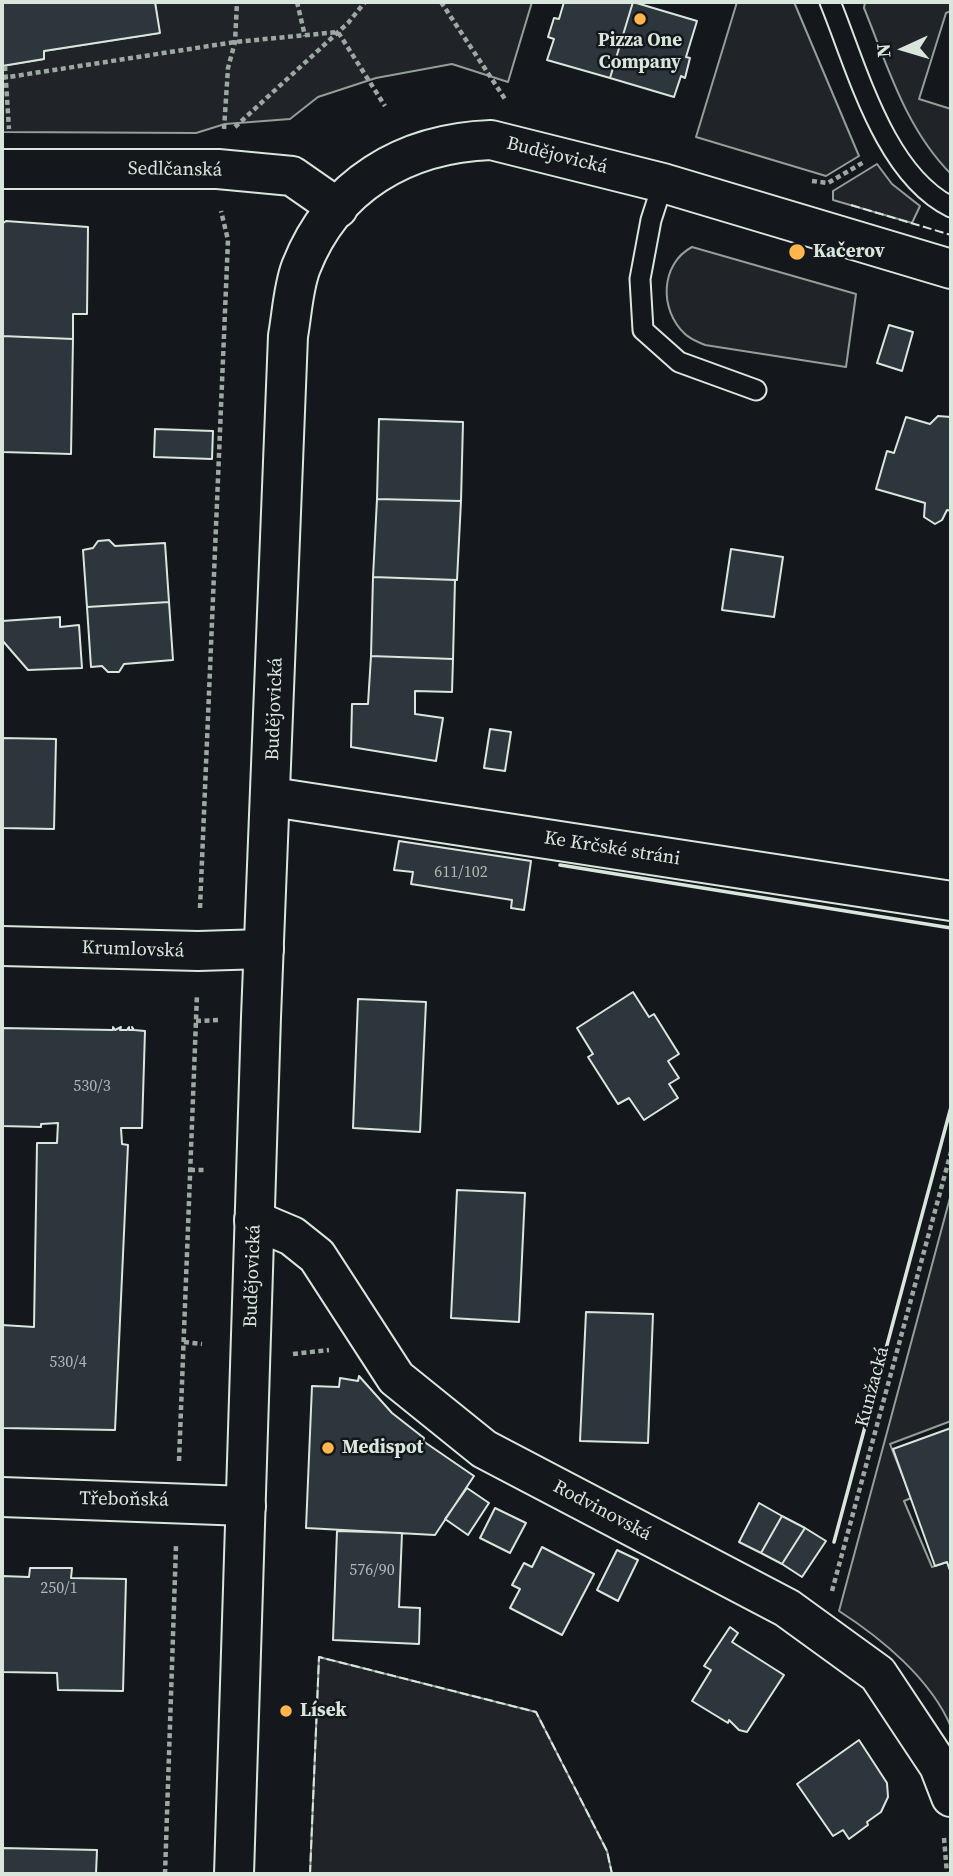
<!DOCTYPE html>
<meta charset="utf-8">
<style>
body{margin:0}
#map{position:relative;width:953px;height:1876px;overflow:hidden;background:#14181c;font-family:"Source Serif 4",serif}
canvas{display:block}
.frame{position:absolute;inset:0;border:4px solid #d8e6dc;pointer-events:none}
.north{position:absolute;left:869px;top:14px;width:70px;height:70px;-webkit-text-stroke:5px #14181c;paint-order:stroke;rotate:266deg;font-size:19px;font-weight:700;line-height:28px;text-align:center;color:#d8e6dc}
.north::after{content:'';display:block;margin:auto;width:24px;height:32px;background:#d8e6dc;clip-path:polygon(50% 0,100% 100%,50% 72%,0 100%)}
</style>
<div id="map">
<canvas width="953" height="1876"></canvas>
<div class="frame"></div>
<div class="north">N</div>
</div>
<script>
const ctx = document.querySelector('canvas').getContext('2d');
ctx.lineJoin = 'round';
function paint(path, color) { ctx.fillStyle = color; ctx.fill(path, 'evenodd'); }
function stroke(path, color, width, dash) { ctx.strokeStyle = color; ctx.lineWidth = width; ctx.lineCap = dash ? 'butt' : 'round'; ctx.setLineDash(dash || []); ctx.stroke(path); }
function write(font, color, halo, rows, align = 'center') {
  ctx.font = font + ' "Source Serif 4",serif'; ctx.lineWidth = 5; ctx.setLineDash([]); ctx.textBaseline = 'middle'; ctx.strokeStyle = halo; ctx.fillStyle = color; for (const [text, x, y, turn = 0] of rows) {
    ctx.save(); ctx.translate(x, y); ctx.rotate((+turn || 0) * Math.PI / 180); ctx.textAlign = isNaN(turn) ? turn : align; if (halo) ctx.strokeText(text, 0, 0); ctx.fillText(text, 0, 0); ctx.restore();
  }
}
const green = new Path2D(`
 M 155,2 L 532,2 L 508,82 L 452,64 L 376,78 L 318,97 L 290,119 L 225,124 L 196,133 L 2,132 L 2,66 L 44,59 L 44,51 L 159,33 Z
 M 737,2 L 794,2 L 859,156 L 826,176 L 696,137 Z
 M 865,2 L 951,2 L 951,11 L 946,13 L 919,99 L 951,109 L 951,174 C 906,129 888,67 864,8 Z
 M 877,164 L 892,184 L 920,206 L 912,223 L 833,200 L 833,191 Z
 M 692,247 L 856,294 L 846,367 L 705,345 C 698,342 690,339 685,334 C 659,310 660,264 692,247 Z
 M 951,1194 L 951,1421 L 890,1444 L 911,1498 L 904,1501 L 932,1567 L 947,1562 L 951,1573 L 951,1727 C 931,1679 881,1638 839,1611 Z
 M 319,1657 L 536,1712 L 607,1851 L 612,1874 L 310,1874 Z`);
paint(green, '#202428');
stroke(green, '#939e99', 2);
const building = new Path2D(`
 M 2,2 L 155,2 L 160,33 L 44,51 L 44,59 L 2,66 Z
 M 564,2 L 633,2 L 610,78 L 547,60 L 554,39 L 548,37 L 554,18 L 559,19 Z
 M 633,2 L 697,21 L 686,57 L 690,58 L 685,78 L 681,76 L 674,97 L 610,78 Z
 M 6,221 L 88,227 L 87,314 L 73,314 L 73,339 L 2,336 L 2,224 Z
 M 889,325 L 913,332 L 902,371 L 877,363 Z
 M 2,336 L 73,339 L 71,454 L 2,452 Z
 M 938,416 L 951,417 L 951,511 L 947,510 L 942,520 L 935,524 L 924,517 L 925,503 L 876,489 L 887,451 L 894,453 L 906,417 L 930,424 Z
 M 379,419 L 463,422 L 461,501 L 377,499 Z
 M 155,429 L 213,431 L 212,459 L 154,457 Z
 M 377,499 L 461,501 L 457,580 L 373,577 Z
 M 109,540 L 115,546 L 165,543 L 169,602 L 87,607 L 83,550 L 93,548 L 98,541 Z
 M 731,549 L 783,557 L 774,617 L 722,610 Z
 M 373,577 L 455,580 L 453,659 L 371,656 Z
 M 169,602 L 173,660 L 124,664 L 119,672 L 108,672 L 102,666 L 91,667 L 87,607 Z
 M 60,617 L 60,627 L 79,625 L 82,668 L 28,670 L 2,640 L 2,621 Z
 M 371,656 L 453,659 L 452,692 L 415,691 L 415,714 L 443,718 L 436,761 L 351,747 L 352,704 L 368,704 Z
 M 490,729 L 511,732 L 505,771 L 484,768 Z
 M 2,738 L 56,739 L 54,829 L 2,828 Z
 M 399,841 L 531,861 L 524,910 L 511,908 L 512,900 L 411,884 L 413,872 L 394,870 Z
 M 633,992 L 649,1017 L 654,1014 L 679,1054 L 668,1061 L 679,1078 L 669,1084 L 678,1098 L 644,1120 L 629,1098 L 618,1104 L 588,1057 L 593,1054 L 577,1028 Z
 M 358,999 L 426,1002 L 420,1132 L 353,1128 Z
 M 113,1027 L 115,1030 L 121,1027 L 120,1030 L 127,1030 L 129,1027 L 129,1030 L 133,1030 L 132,1027 L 134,1030 L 145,1031 L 142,1128 L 121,1128 L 122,1144 L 128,1145 L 115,1430 L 2,1428 L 2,1325 L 34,1327 L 37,1143 L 57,1143 L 58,1123 L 41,1124 L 41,1127 L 2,1126 L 2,1028 L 113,1030 Z
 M 457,1190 L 525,1193 L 519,1322 L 451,1318 Z
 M 586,1312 L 653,1314 L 648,1443 L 580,1441 Z
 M 359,1376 L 392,1413 L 424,1438 L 423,1441 L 474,1476 L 435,1535 L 306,1528 L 312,1386 L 339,1387 L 340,1378 L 358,1381 Z
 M 951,1428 L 951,1573 L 947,1562 L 935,1566 L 893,1449 Z
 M 467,1488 L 489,1503 L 468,1535 L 445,1519 Z
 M 759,1503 L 782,1516 L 761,1553 L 739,1542 Z
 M 495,1508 L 526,1523 L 510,1553 L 480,1538 Z
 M 782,1516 L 805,1528 L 782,1564 L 761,1553 Z
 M 805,1528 L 826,1541 L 802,1577 L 782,1564 Z
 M 337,1531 L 402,1533 L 399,1607 L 420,1608 L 419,1644 L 333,1640 Z
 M 542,1547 L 594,1574 L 562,1635 L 510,1608 L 520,1589 L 512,1585 L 524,1563 L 532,1567 Z
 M 617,1550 L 638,1560 L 618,1601 L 597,1590 Z
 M 30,1568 L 72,1568 L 71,1578 L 126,1579 L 123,1691 L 58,1690 L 57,1673 L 2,1672 L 2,1576 L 29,1577 Z
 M 730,1627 L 738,1633 L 732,1642 L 784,1675 L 747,1732 L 739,1730 L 729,1720 L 728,1723 L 692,1701 L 711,1670 L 704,1666 Z
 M 859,1740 L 887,1783 L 888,1797 L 881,1812 L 867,1822 L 868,1825 L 849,1839 L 843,1830 L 833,1836 L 797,1784 Z
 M 2,1848 L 97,1850 L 96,1874 L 2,1874 Z`);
paint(building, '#2c363c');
stroke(building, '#d8e6dc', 2);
const lane = new Path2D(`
 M 830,2 C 857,68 884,174 951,207
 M 663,183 L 651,220 L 640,279 L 643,330 L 679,362 L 756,390`);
const street = new Path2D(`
 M 2,169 L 218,169 L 292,176 L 338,208
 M 272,797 L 951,901
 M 2,946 L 198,951 L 264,949
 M 254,1220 L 292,1236 L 317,1256 L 396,1378 L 484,1449 L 787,1608 L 878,1674 L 939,1766 L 951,1797
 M 2,1497 L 246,1506`);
const secondary = new Path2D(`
 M 234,1874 L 261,1017 L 288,336 C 292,314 293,288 301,267 C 333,185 405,143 491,140 L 663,183 L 951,269`);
stroke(lane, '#d8e6dc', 23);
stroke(street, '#d8e6dc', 42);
stroke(secondary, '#d8e6dc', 42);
stroke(new Path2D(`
 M 297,2 L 305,36
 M 441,2 L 505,99
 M 5,66 L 9,129
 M 2,78 L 235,42 L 338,32 L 385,106
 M 235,127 L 348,23 L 365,2
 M 224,129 L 228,68 L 235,42 L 237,2
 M 812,181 L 828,183 L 864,162
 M 200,908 L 228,240 L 221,211
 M 196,1021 L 220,1020
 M 190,1170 L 206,1170
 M 184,1342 L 202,1344
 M 293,1354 L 329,1350
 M 179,1461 L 197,994
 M 832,1591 L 951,1152
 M 944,1838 L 947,1874
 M 165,1874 L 176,1546`), '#9da8a2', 4.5, [5, 3.5]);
stroke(lane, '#14181c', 19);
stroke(street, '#14181c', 38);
stroke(secondary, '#14181c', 38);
stroke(new Path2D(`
 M 851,205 L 951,235
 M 310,1874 L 319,1657 L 536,1712 L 607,1851 L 612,1874`), '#d8e6dc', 2, [9, 3.5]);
stroke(new Path2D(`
 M 560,865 L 951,928
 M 834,1542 L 951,1107`), '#d8e6dc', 3.5);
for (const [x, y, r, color] of [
 [640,19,7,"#ffb74d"],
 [797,252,9,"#ffb74d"],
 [328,1448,7,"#ffb74d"],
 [286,1711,7,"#ffb74d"]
]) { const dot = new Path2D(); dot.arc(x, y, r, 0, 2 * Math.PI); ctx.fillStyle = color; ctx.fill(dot); stroke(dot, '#14181c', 2.5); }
write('16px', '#adbab4', null, [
 ["611/102",461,873],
 ["530/3",92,1087],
 ["530/4",68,1363],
 ["576/90",372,1571],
 ["250/1",59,1589]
]);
write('bold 19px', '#d8e6dc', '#14181c', [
 ["Pizza One",640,41,"center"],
 ["Company",640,63,"center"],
 ["Kačerov",813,252],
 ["Medispot",342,1448],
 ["Lísek",300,1711]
], 'left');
write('19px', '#d8e6dc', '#14181c', [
 ["Budějovická",557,156,14],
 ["Sedlčanská",175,170,1],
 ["Budějovická",275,709,-88],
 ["Ke Krčské stráni",612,849,9],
 ["Krumlovská",133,950,2],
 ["Budějovická",253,1276,-88],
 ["Kunžacká",873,1387,-75],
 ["Třeboňská",124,1500,1],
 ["Rodvinovská",602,1511,28]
]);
</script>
